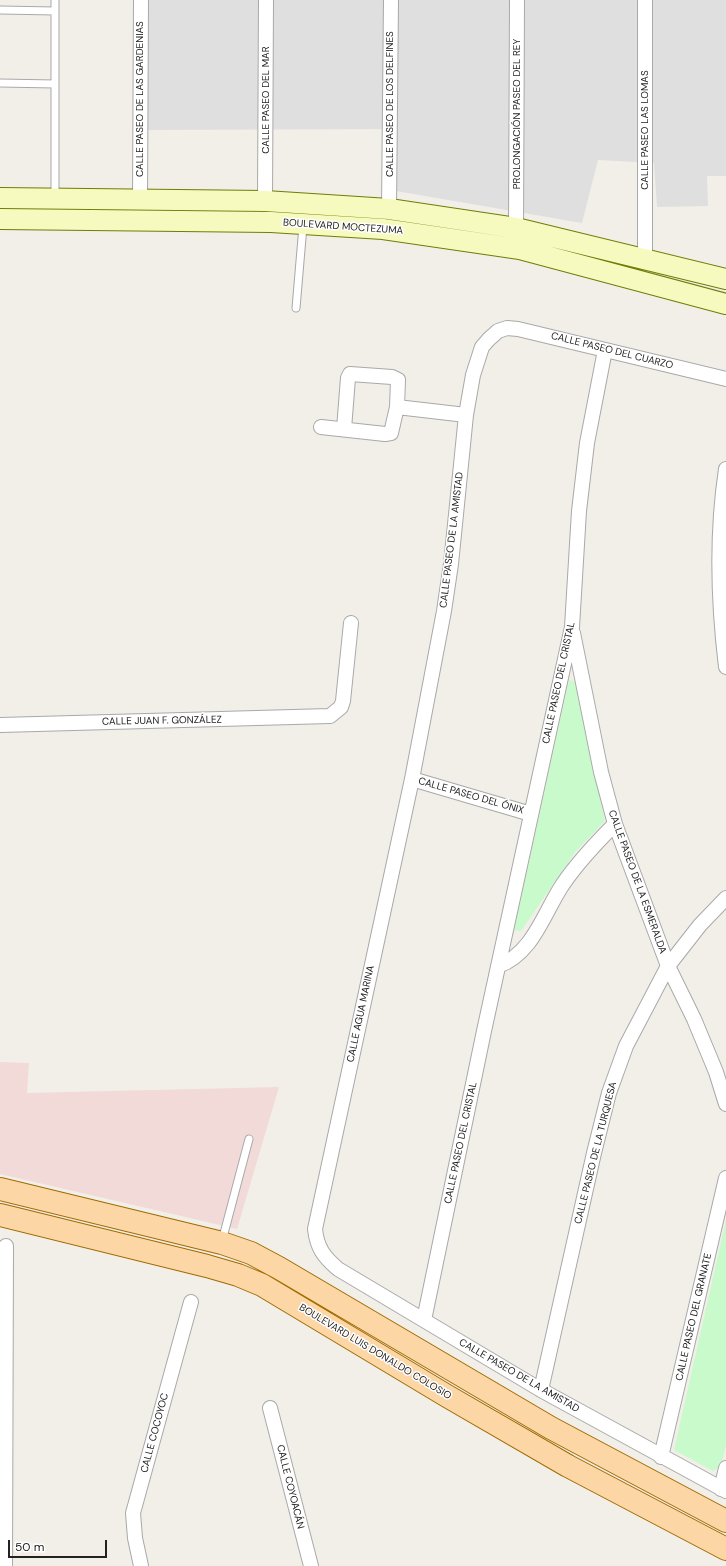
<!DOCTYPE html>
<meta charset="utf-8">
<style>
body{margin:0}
#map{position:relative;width:726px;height:1566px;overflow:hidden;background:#f2efe9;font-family:"DM Sans",sans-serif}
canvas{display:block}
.scale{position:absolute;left:8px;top:1540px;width:99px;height:18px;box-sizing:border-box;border:2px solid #222;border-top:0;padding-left:5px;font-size:12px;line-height:14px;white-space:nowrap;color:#222;-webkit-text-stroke:3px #fff;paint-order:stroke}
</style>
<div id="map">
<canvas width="726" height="1566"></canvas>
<div class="scale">50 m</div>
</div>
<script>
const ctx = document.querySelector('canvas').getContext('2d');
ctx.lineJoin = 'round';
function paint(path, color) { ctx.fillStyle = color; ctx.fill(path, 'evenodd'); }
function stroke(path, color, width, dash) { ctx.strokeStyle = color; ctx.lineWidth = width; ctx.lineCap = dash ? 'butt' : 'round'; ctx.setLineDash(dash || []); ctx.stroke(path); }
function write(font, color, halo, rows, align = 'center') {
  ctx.font = font + ' "DM Sans",sans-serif'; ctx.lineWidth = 3; ctx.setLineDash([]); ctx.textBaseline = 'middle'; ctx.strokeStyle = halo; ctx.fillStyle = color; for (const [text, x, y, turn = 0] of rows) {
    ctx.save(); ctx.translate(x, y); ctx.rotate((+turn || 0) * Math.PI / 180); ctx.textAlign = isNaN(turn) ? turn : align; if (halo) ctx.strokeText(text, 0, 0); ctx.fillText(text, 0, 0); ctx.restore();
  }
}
paint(new Path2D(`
 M 148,0 L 726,0 L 726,176 L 707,176 L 708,206 L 657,207 L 654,163 L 598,160 L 582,223 L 396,191 L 397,129 L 148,130 Z`), '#e0dfdf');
paint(new Path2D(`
 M 0,1062 L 29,1063 L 27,1093 L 279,1087 L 237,1229 L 0,1174 Z`), '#f2dad9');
paint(new Path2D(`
 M 569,680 L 577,682 L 587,739 L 605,821 L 576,851 L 521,931 L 514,930 Z
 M 726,1220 L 726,1445 L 721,1466 L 713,1471 L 674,1450 Z`), '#c8facc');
const service = new Path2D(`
 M 0,10 L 55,11 L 55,198
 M 55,11 L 55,0
 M 0,83 L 55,84
 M 296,308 L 303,226
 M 222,1241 L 249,1139`);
const minor = new Path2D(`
 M 140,199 L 141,0
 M 265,201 L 266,0
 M 389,209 L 391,0
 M 516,228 L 517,0
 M 645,260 L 645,0
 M 726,379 L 518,329 L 507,328 L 498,331 L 489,339 L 482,347 L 473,375 L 466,415 L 451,564 L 444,611 L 412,779 L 315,1229 C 317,1248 324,1257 338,1269 L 541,1390 L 726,1491
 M 397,407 L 466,415
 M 321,427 L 385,434 L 391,433 L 397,407 L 398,380 L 392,377 L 350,374 L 348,378 L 344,429
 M 726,469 C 716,535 718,601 726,667
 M 573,633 L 601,772 L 615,824 L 668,966 L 694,1019 L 716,1072 L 726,1104
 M 0,725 L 330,716 L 341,707 L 343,701 L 351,623
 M 412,779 L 531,814
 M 498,966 C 533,954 544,912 563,884 C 578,862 596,843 615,824
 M 424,1320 L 484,1031 L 572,627 L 579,511 L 587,443 L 605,350
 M 541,1390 L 594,1153 L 609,1093 L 626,1046 L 668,966 L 700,925 L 726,898
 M 270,1408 L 311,1566
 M 661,1457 L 726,1178
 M 721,1489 L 726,1468
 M 5,1566 L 6,1246
 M 141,1566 L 135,1538 L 133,1513 L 191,1302`);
const secondary = new Path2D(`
 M 0,198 L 265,201 L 389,209 L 516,228 L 726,279
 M 0,219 L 271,222 L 383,229 L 520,249 L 726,304`);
const primary = new Path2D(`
 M 0,1189 L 222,1243 L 251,1253 L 279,1268 L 551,1428 L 726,1521
 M 0,1215 L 207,1266 L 238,1275 L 262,1285 L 447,1396 L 568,1466 L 726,1549`);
stroke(service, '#a9a9a9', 9);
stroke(minor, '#a9a9a9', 16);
stroke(secondary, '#707d05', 22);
stroke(primary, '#a06b00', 24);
stroke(service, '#fff', 7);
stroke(minor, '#fff', 14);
stroke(secondary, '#f7fabf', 20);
stroke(primary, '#fcd6a4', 22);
write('10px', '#222', '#fff', [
 ["CALLE PASEO DE LAS GARDENIAS",140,99,-90],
 ["CALLE PASEO DEL MAR",266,100,-90],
 ["CALLE PASEO DE LOS DELFINES",390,104,-90],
 ["PROLONGACIÓN PASEO DEL REY",517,114,-90],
 ["CALLE PASEO LAS LOMAS",645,130,-90],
 ["BOULEVARD MOCTEZUMA",343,227,4],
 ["CALLE PASEO DEL CUARZO",612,351,14],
 ["CALLE PASEO DE LA AMISTAD",452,540,-83],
 ["CALLE PASEO DEL CRISTAL",559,683,-78],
 ["CALLE JUAN F. GONZÁLEZ",162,721,-1],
 ["CALLE PASEO DEL ÓNIX",471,796,16],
 ["CALLE PASEO DE LA ESMERALDA",637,882,70],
 ["CALLE AGUA MARINA",361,1014,-78],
 ["CALLE PASEO DEL CRISTAL",461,1143,-78],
 ["CALLE PASEO DE LA TURQUESA",596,1153,-76],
 ["CALLE PASEO DEL GRANATE",694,1317,-77],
 ["BOULEVARD LUIS DONALDO COLOSIO",375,1352,31],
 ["CALLE PASEO DE LA AMISTAD",519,1376,30],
 ["CALLE COCOYOC",155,1433,-75],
 ["CALLE COYOACÁN",290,1487,76]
]);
</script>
